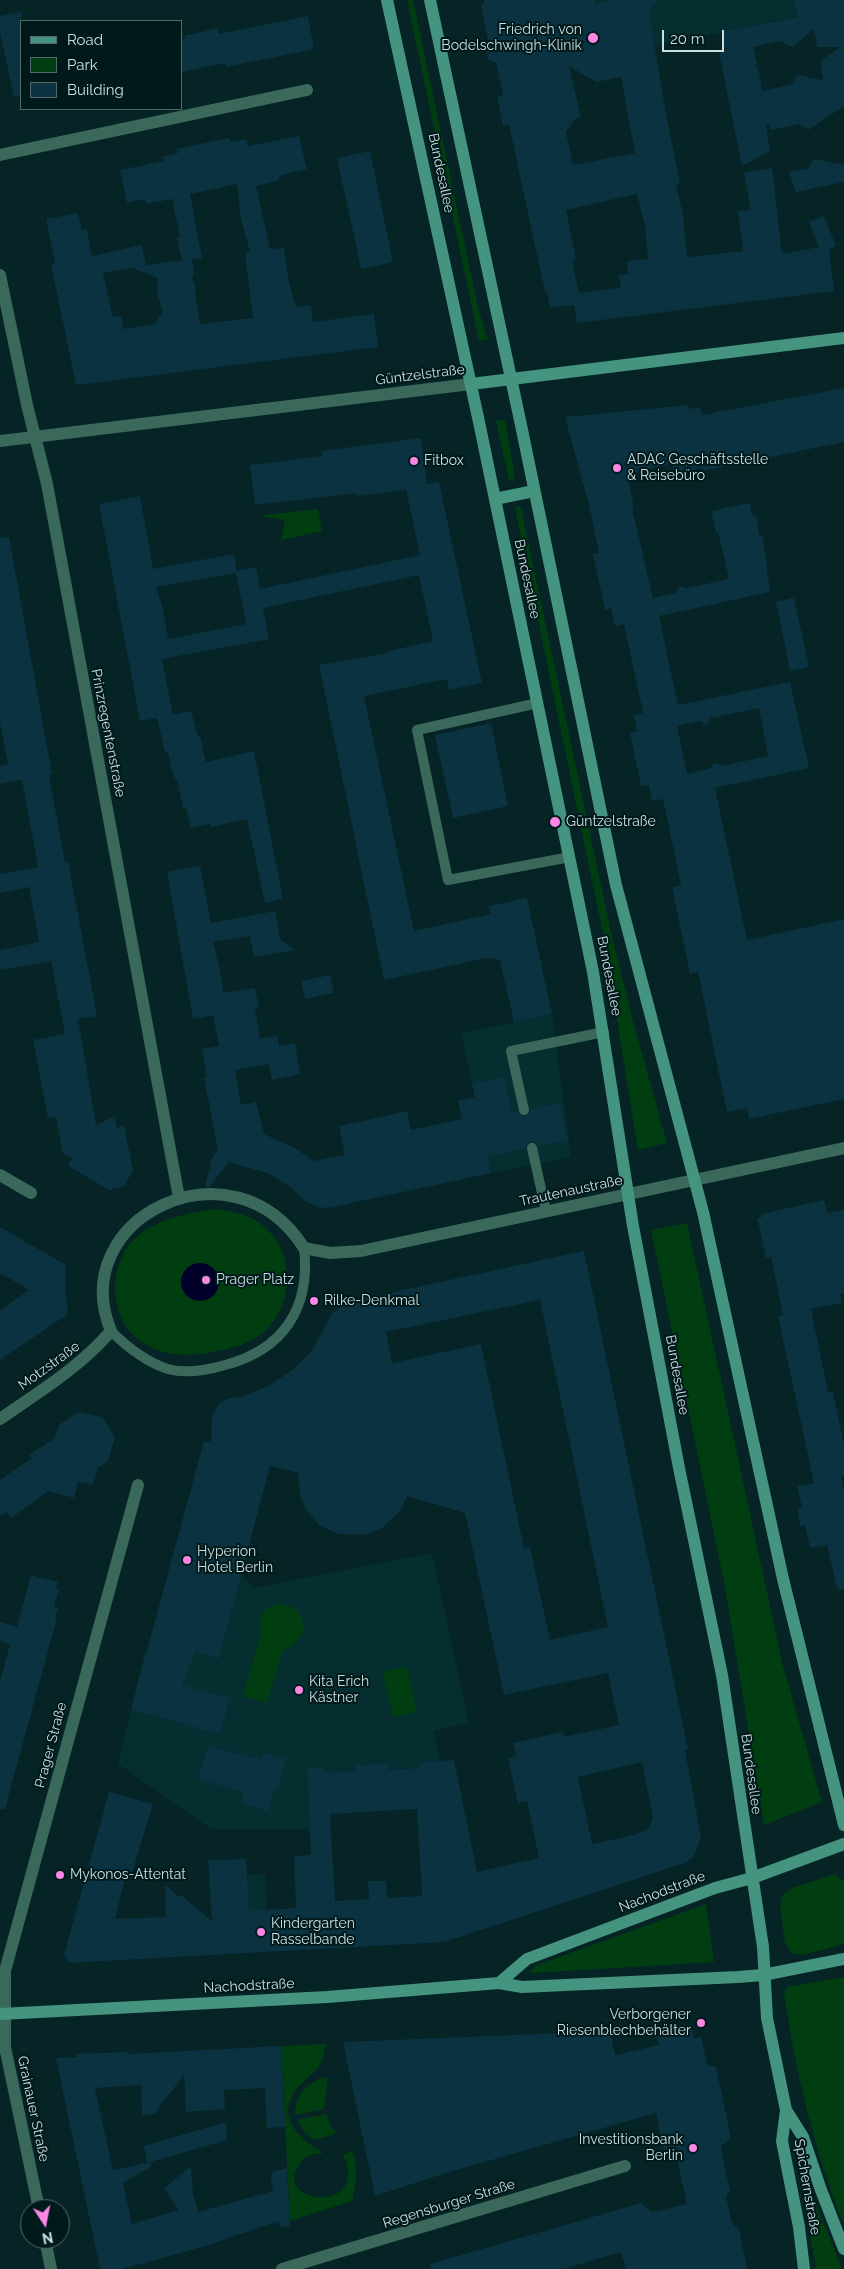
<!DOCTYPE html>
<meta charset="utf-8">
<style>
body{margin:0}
#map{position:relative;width:844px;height:2269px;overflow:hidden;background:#062325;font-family:Raleway,sans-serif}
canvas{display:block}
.legend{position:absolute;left:20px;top:20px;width:162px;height:90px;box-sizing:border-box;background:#001a1c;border:1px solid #52686a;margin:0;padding:6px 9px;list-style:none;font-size:15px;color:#cededf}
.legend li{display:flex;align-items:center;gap:10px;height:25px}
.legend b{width:25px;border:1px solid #52686a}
.north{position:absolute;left:20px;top:2199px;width:50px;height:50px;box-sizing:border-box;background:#001a1c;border:1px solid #52686a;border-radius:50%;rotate:169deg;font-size:14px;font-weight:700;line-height:20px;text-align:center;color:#cededf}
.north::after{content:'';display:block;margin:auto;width:18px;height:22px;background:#fb86e4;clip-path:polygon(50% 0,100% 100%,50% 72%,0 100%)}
.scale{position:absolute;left:662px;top:30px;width:62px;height:22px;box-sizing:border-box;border:2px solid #cededf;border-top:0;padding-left:6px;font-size:15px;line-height:18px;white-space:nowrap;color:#cededf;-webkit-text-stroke:4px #001a1c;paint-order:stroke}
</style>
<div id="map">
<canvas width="844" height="2269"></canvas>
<ul class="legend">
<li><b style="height:6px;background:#44947f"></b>Road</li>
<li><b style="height:14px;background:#003e11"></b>Park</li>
<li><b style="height:14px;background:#0a3241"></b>Building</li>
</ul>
<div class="north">N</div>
<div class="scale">20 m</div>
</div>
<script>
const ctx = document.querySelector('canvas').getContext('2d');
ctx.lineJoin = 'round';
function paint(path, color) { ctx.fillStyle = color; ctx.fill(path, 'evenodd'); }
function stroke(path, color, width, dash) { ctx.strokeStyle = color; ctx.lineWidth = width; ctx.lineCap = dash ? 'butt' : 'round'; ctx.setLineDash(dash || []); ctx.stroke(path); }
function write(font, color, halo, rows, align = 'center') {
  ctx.font = font + ' Raleway,sans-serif'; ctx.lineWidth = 4; ctx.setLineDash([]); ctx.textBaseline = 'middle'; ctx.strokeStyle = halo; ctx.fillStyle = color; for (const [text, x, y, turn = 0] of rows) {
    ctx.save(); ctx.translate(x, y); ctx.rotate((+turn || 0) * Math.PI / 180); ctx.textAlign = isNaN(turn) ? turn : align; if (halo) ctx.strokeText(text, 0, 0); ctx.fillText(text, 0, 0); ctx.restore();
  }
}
paint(new Path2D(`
 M 484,0 L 844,0 L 844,7 L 500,78 L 496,61 L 486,45 L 492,44 L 481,4 L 485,3 Z
 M 552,1014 L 571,1157 L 491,1173 L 461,1033 Z
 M 432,1553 L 469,1723 L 434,1731 L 440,1761 L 419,1762 L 419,1768 L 387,1770 L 386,1763 L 355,1765 L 355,1771 L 323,1773 L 322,1767 L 307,1768 L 310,1829 L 211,1829 L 118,1764 L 145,1651 L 151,1653 L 193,1652 L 219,1658 L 241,1575 L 253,1588 Z
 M 265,1874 L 267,1912 L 253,1913 L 247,1910 L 247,1875 Z`), '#042e30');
paint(new Path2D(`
 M 407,0 L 413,0 L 479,312 L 488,340 L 479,341 Z
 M 505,420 L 515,477 L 512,481 L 509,480 L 496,421 Z
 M 518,505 L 521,508 L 611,932 L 632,1018 L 667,1143 L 638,1150 L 603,934 L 515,509 Z
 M 318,509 L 322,531 L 281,540 L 285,520 L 258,516 Z
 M 215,1209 C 229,1211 243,1213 255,1220 C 294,1243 297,1298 267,1329 C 252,1344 228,1349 208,1353 C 185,1356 163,1356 142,1342 C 105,1318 107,1256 143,1232 C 164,1217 191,1213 215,1209 Z
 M 687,1223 L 783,1666 L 822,1802 L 764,1825 L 724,1582 L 651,1230 Z
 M 278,1604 C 309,1605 313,1641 283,1650 L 267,1703 L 243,1696 L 260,1636 L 259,1623 L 261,1616 L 265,1610 Z
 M 407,1666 L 417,1712 L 393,1717 L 382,1672 Z
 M 835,1874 L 844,1881 L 844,1944 L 802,1955 L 792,1953 L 785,1943 L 780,1905 L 783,1894 L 792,1888 Z
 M 706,1904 L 714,1962 L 533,1973 L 530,1971 L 537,1965 Z
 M 844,1977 L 844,2224 C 813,2149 796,2072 784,1993 L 787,1987 Z
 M 326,2044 C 324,2051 323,2060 319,2066 C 313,2075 303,2080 297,2089 C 274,2118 301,2139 324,2154 C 314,2153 306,2155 300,2163 C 269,2205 372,2215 343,2155 L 352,2151 C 359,2168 356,2184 352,2201 L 290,2221 L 281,2046 Z
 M 328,2077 L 324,2109 L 295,2115 C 295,2094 309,2080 328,2077 Z
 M 326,2114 L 331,2127 L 337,2133 L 314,2140 L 305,2133 L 297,2120 Z
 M 803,2176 L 805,2177 L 842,2269 L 816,2269 L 800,2179 Z`), '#003e11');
paint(new Path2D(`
 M181 1282a19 19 0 1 1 38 0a19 19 0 1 1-38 0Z`), '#00002b');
paint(new Path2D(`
 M 484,0 L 594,0 L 594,5 L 614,0 L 658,0 L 649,13 L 667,120 L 680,182 L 676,186 L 683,214 L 687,257 L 743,251 L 738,211 L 751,210 L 744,173 L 772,168 L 782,254 L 819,247 L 809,222 L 824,216 L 836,246 L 829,250 L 834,291 L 577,323 L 574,305 L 550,308 L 547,292 L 545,292 L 509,125 L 503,126 L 497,96 L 503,95 L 496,63 L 488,59 L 486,45 L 489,45 L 481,4 L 485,3 ZM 569,66 L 596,82 L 621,77 L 635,153 L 573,165 L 566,132 L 575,119 L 581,117 ZM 637,194 L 645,227 L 648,259 L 627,261 L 628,275 L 619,275 L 621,288 L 579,293 L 572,261 L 576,260 L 566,210 Z
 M 794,0 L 844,0 L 844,106 L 808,130 L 800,124 L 771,130 L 769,124 L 766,125 L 770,151 L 742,166 L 719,53 L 725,50 L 722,32 L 798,17 ZM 814,29 L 817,47 L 841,47 L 820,61 L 823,80 L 797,75 L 791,85 L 762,91 L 758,67 L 753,66 L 757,64 L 753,47 L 780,41 L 792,47 Z
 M 21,12 L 21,96 L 14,97 L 0,32 L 0,16 Z
 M 308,16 L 314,49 L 226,67 L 225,63 L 181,72 L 181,39 L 186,39 L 185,36 L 218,28 L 219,34 Z
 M 299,136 L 307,169 L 282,175 L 279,176 L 279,180 L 256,186 L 270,249 L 284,248 L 289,283 L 296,307 L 311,305 L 313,322 L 374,314 L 378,347 L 76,385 L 51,264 L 55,263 L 46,219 L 78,213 L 82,230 L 87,229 L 92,256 L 142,245 L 146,265 L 192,259 L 194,274 L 192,278 L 196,288 L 195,294 L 200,324 L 253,318 L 245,253 L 250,252 L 241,219 L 237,184 L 190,194 L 202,258 L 182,260 L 177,238 L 180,237 L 172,199 L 146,204 L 145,199 L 127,203 L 120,170 L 164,161 L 163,157 L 178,153 L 176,149 L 230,138 L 231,142 L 246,139 L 248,146 ZM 132,268 L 158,278 L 157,294 L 163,312 L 154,324 L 123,329 L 121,316 L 113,317 L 103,273 Z
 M 370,151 L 393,262 L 361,269 L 337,158 Z
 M 814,159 L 844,165 L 844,182 L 796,192 L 789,172 L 808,169 Z
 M 844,388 L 844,442 L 702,471 L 702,468 L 675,474 L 672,464 L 627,474 L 634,508 L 632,508 L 653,598 L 675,593 L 679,586 L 687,588 L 729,579 L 718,532 L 716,533 L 711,511 L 750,503 L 752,516 L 756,515 L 759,535 L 763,537 L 770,592 L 659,616 L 678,705 L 790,682 L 809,768 L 715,788 L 747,940 L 844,919 L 844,1099 L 749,1119 L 747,1108 L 727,1112 L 698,972 L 690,974 L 672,887 L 681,885 L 663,799 L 652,801 L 649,785 L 641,786 L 630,733 L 637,731 L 634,715 L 643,713 L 624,624 L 615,626 L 611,608 L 605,610 L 593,554 L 599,553 L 589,505 L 565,417 L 688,405 L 689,409 L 700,407 L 702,415 ZM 759,708 L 768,756 L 721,766 L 714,763 L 709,769 L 687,774 L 677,726 L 700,721 L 706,725 L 711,718 Z
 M 421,438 L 427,484 L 439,482 L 482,683 L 449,690 L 447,679 L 364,696 L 414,931 L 491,914 L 489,906 L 527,898 L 552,1014 L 514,1022 L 500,960 L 486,958 L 384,980 L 319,665 L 389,653 L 389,651 L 433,641 L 419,575 L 263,608 L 269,639 L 162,659 L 173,715 L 191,711 L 198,736 L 200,736 L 206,762 L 254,751 L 283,899 L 265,903 L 247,819 L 211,827 L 210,824 L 191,828 L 186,808 L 183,808 L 178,784 L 173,774 L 168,752 L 165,752 L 157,718 L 140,721 L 99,504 L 140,496 L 153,569 L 234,554 L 237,571 L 256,567 L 260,589 L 420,555 L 406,490 L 357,496 L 356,493 L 255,505 L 250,465 L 322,456 L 321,451 ZM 236,573 L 246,624 L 168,639 L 163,609 L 156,587 Z
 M 9,537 L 52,774 L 49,775 L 55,808 L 65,862 L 68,861 L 97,1016 L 78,1019 L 96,1125 L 115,1116 L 117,1128 L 124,1126 L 133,1170 L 125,1185 L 120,1188 L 113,1188 L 111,1191 L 68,1166 L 72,1159 L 63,1154 L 56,1117 L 48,1118 L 33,1040 L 65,1034 L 51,961 L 0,970 L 0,950 L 39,942 L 29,887 L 0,893 L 0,874 L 38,867 L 22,780 L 0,784 L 0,766 L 8,764 L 0,723 L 0,538 Z
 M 794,598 L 809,667 L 790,671 L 776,602 Z
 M 491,723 L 508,806 L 453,818 L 435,735 Z
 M 200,866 L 211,923 L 275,911 L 280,939 L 295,950 L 254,957 L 250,936 L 213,942 L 220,969 L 223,993 L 255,988 L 259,1007 L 255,1008 L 260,1039 L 277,1036 L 279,1046 L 295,1043 L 300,1074 L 272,1080 L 269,1064 L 235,1070 L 241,1105 L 256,1102 L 264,1134 L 293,1147 L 314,1161 L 345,1155 L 339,1126 L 407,1111 L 411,1130 L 462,1119 L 458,1101 L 475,1097 L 472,1084 L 504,1077 L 512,1113 L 517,1112 L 521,1116 L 526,1117 L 531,1109 L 560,1103 L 568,1140 L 539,1146 L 537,1143 L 531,1141 L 527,1143 L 525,1149 L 488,1157 L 491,1173 L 333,1207 L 323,1208 L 313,1205 L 305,1201 L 290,1187 L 270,1174 L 229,1162 L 209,1187 L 205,1187 L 212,1158 L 218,1150 L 204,1078 L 207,1077 L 202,1049 L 219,1046 L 213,1015 L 193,1019 L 167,872 Z
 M 330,975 L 334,993 L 305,999 L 301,981 Z
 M 824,1200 L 827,1213 L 844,1210 L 844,1293 L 840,1294 L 842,1303 L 811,1309 L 828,1392 L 833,1392 L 844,1445 L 844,1476 L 841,1477 L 844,1492 L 844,1589 L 837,1589 L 827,1545 L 810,1548 L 805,1525 L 800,1526 L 797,1509 L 802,1508 L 797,1486 L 814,1483 L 778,1316 L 783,1315 L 771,1257 L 766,1258 L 757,1218 L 762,1217 L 761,1214 Z
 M 0,1227 L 66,1265 L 65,1284 L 68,1314 L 0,1360 L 0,1310 L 29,1290 L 0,1273 Z
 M 584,1251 L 688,1749 L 685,1750 L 701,1837 L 694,1856 L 685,1863 L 444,1942 L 69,1963 L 64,1955 L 109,1792 L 153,1804 L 132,1873 L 127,1871 L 115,1919 L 166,1917 L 165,1884 L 177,1896 L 182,1896 L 212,1921 L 208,1860 L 246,1859 L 249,1911 L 296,1908 L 294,1856 L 311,1855 L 307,1768 L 323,1767 L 323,1773 L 355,1771 L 355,1765 L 387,1763 L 387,1770 L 419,1768 L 419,1762 L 454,1760 L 477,1872 L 539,1858 L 527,1801 L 518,1803 L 508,1758 L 516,1756 L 513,1743 L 563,1732 L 564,1737 L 619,1725 L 608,1673 L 504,1695 L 465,1513 L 407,1496 L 401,1510 L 382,1528 L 366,1535 L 338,1534 L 319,1525 L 307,1511 L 300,1496 L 298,1473 L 270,1466 L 219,1659 L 195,1652 L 182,1685 L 230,1698 L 220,1734 L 131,1709 L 204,1441 L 211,1443 L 212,1415 L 220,1403 L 230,1398 L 241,1397 L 266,1387 L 294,1369 L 313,1349 L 332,1313 L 347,1302 ZM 540,1300 L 608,1627 L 550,1640 L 530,1547 L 524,1548 L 481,1344 L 392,1363 L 386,1332 ZM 642,1762 L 652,1813 L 653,1818 L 650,1825 L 646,1830 L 634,1835 L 592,1844 L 578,1777 ZM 417,1809 L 422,1896 L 387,1898 L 386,1881 L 368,1881 L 369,1899 L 335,1901 L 330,1814 Z
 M 78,1412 L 102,1417 L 115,1437 L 108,1461 L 98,1468 L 93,1485 L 78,1482 L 74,1498 L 48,1491 L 11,1518 L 7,1512 L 0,1516 L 0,1480 L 32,1458 L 29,1455 L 55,1438 L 59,1425 Z
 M 31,1575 L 58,1582 L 56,1589 L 59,1589 L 54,1607 L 58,1608 L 55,1618 L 57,1618 L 5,1809 L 0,1809 L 0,1682 L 10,1644 L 0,1641 L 0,1622 L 17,1627 Z
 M 208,1746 L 262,1760 L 264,1753 L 286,1759 L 278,1789 L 274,1788 L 268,1811 L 241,1804 L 244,1792 L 198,1779 Z
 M 691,2026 L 694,2039 L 701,2037 L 707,2064 L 716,2067 L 731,2138 L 721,2147 L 730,2192 L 726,2196 L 732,2223 L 739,2229 L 747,2269 L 626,2269 L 621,2252 L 564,2269 L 431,2269 L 430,2264 L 641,2203 L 652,2212 L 687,2204 L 676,2155 L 664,2152 L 656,2113 L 443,2174 L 375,2196 L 343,2042 L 610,2031 L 615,2055 L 659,2045 L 656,2032 Z
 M 281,2046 L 285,2127 L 267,2128 L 265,2088 L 224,2090 L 225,2109 L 186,2112 L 184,2075 L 154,2114 L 142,2115 L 141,2085 L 95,2088 L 113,2170 L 151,2162 L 152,2166 L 123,2183 L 132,2224 L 179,2210 L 164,2188 L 191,2166 L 193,2193 L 198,2212 L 273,2191 L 271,2180 L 272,2172 L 287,2168 L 290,2226 L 280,2227 L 279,2221 L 205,2246 L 123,2269 L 100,2269 L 56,2058 L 77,2057 L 77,2054 L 127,2052 L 127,2054 Z
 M 226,2122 L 227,2140 L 147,2163 L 144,2146 Z`), '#0a3241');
stroke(new Path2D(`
 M 538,703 L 417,730 L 448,880 L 570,857
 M 524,1110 L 511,1051 L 604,1032
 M 532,1148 L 546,1211
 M 111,1331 C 127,1347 146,1362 168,1369 C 186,1374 208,1370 225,1365 C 283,1350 311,1308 304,1248`), '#3a695c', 10);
stroke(new Path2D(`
 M 0,155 L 307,90
 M 0,275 L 27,405 L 47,484 L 179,1198
 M 0,441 L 471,384
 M 0,1175 L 31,1193
 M 0,1419 C 39,1392 80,1367 111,1331 C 64,1218 233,1135 304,1248 L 330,1253 L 361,1251 L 844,1148
 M 39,2209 L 5,2047 L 5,1971 L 138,1485
 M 45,2239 L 51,2269
 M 282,2269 L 625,2166`), '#3a695c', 12);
stroke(new Path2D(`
 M 387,0 L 479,422 L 593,972 L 633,1226 L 679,1468 L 722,1675 L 763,1947 L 767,2018 L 786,2110 L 803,2137 L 821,2190 L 844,2249
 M 430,0 L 521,425 L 616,885 L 703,1212 L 783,1579 L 844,1825
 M 471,384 L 844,338
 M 495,499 L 534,491
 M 499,1983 L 527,1959 L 715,1888 L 752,1878 L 844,1844
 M 0,2014 L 327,1997 L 499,1983 L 522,1987 L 738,1977 L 763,1975 L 844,1959
 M 786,2110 L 782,2141 L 799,2227 L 804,2269`), '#44947f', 12);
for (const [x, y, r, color] of [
 [593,38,6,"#fb86e4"],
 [414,461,5,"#fb86e4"],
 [617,468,5,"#fb86e4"],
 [555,822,6,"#fb86e4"],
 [206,1280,5,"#fb86e4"],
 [314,1301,5,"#fb86e4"],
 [187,1560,5,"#fb86e4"],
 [299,1690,5,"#fb86e4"],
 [60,1875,5,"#fb86e4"],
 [261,1932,5,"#fb86e4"],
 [701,2023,5,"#fb86e4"],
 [693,2148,5,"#fb86e4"]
]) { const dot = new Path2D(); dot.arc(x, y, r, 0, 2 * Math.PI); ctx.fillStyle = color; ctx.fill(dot); stroke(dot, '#001a1c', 2); }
write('14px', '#cededf', '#001a1c', [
 ["Friedrich von",582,30,"right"],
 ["Bodelschwingh-Klinik",582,46,"right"],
 ["ADAC Geschäftsstelle",627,460],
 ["& Reisebüro",627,476],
 ["Fitbox",424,461],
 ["Güntzelstraße",566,822],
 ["Prager Platz",216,1280],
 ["Rilke-Denkmal",324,1301],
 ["Hyperion",197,1552],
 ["Hotel Berlin",197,1568],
 ["Kita Erich",309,1682],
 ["Kästner",309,1698],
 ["Mykonos-Attentat",70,1875],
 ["Kindergarten",271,1924],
 ["Rasselbande",271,1940],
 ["Verborgener",691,2015,"right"],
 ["Riesenblechbehälter",691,2031,"right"],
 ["Investitionsbank",683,2140,"right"],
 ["Berlin",683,2156,"right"]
], 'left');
write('14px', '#cededf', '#001a1c', [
 ["Bundesallee",441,173,78],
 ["Güntzelstraße",420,375,-7],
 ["Bundesallee",527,579,78],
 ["Prinzregentenstraße",108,733,79],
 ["Bundesallee",609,976,79],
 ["Trautenaustraße",571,1191,-12],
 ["Motzstraße",49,1366,-36],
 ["Bundesallee",677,1375,80],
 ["Prager Straße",51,1745,-75],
 ["Bundesallee",751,1774,82],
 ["Nachodstraße",662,1892,-21],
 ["Nachodstraße",249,1986,-3],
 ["Grainauer Straße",33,2109,78],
 ["Spichernstraße",807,2187,80],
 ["Regensburger Straße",449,2204,-17]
]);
</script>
